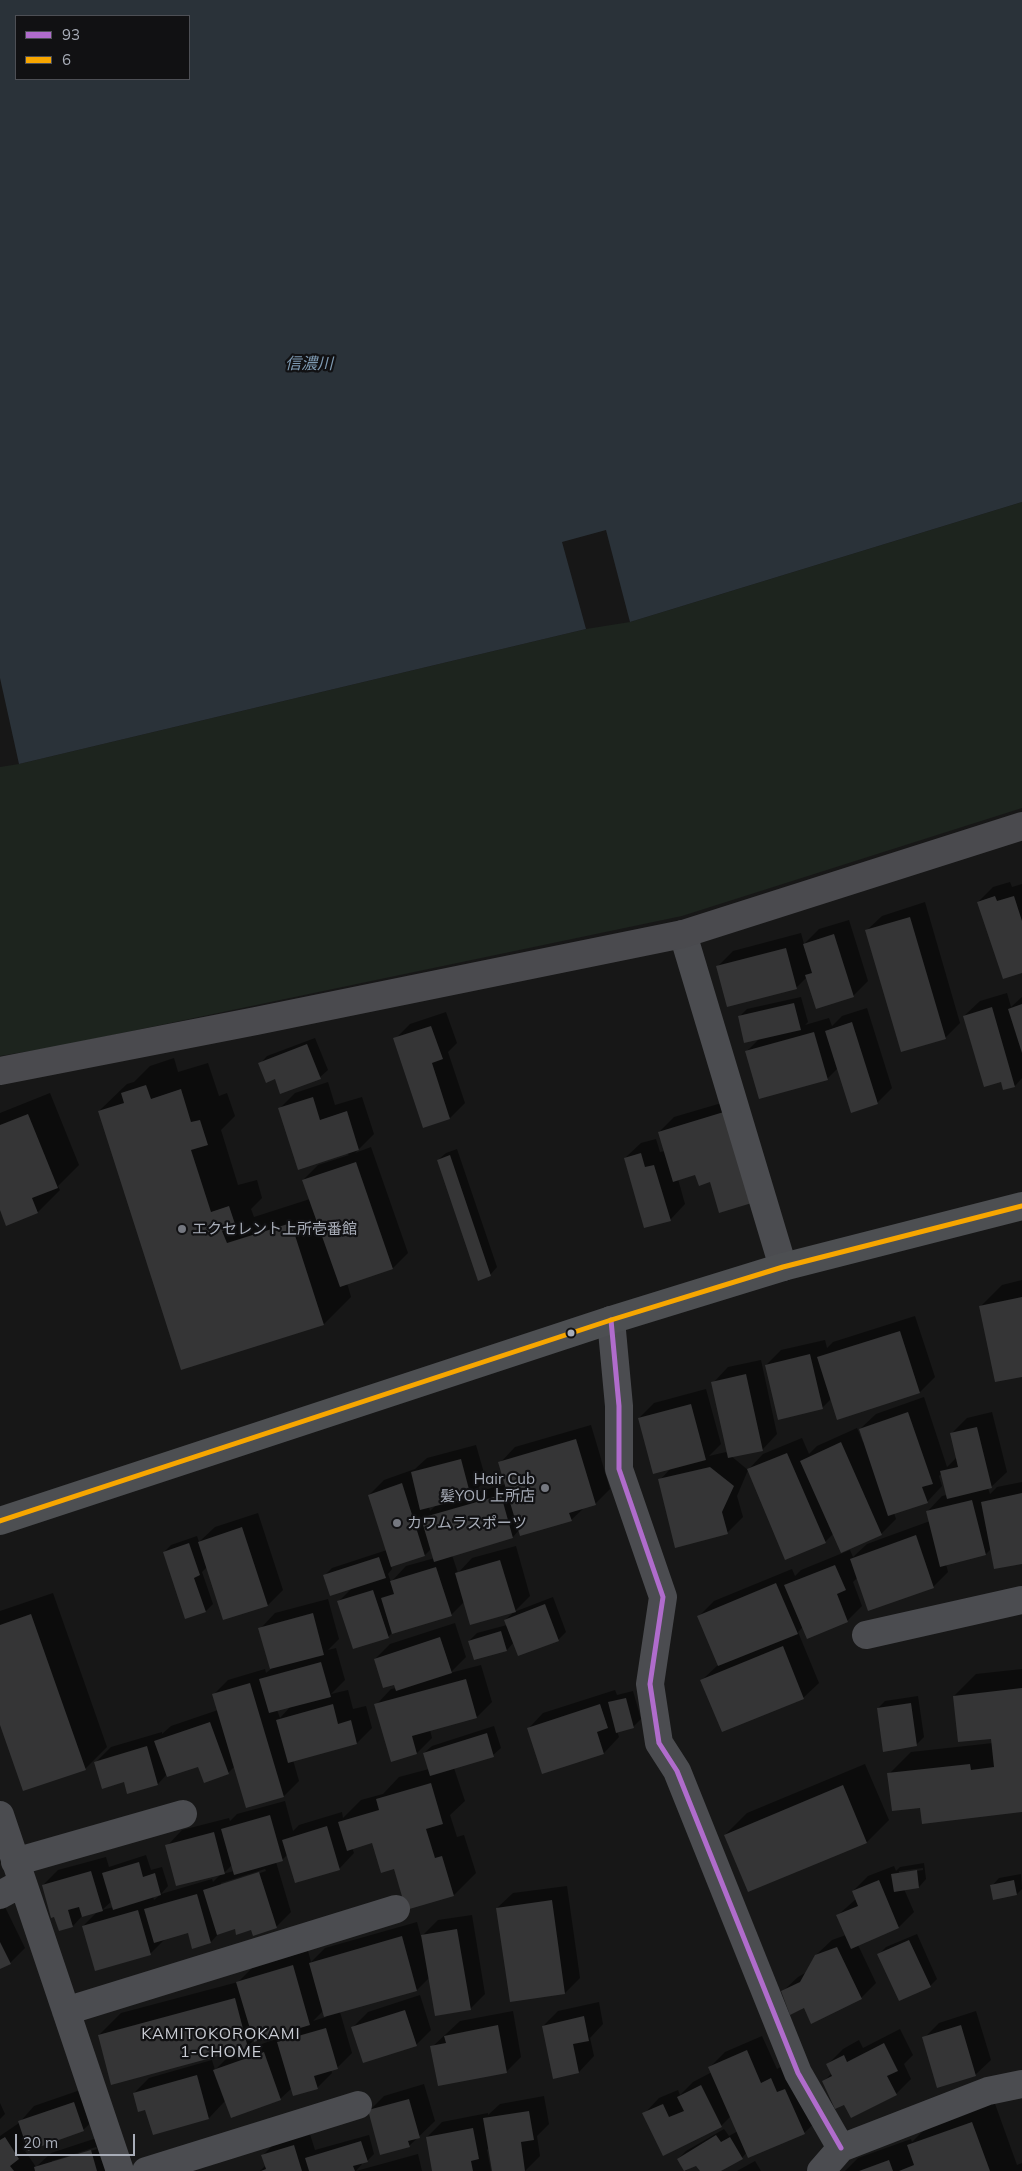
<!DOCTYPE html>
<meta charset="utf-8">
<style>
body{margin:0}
#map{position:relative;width:1022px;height:2171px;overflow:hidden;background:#171717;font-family:Mulish,sans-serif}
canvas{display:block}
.legend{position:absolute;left:15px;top:15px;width:175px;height:65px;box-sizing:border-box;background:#111113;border:1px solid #4d4f55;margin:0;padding:6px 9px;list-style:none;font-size:15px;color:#a8adb8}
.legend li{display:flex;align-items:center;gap:10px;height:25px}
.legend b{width:25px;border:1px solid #4d4f55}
.scale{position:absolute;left:15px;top:2134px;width:120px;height:22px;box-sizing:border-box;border:2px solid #a8adb8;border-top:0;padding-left:6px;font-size:15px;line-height:18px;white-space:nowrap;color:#a8adb8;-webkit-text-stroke:4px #111113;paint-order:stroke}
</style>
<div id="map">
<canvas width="1022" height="2171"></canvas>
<ul class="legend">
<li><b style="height:6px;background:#b06ccc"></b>93</li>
<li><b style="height:6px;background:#f7a600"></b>6</li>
</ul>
<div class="scale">20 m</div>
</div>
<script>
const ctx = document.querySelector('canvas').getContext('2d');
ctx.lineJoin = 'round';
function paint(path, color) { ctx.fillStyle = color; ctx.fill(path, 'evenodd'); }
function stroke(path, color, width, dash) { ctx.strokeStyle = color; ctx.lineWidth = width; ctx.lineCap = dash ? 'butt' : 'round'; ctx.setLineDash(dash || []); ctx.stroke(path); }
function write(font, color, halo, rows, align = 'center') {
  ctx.font = font + ' Mulish,"Noto Sans JP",sans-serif'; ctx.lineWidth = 4.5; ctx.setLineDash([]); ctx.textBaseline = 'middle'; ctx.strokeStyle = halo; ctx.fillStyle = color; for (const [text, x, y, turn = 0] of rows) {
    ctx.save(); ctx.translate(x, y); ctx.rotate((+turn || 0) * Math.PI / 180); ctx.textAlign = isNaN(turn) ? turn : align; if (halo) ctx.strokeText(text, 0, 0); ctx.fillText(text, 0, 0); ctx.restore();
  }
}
paint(new Path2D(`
 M 1022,502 L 1022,808 L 682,916 L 65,1045 L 0,1056 L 0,767 L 19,764 L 586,629 L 630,622 Z`), '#1d241e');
paint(new Path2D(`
 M 0,0 L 1022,0 L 1022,502 L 630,622 L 606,530 L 562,542 L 586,629 L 19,764 L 0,678 ZM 16,16 L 189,16 L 189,79 L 16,79 Z`), '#2a3239');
paint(new Path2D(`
 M 1010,882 L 1012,887 L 1022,884 L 1022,971 L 978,902 L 993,887 Z
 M 925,902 L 960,1023 L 945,1038 L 866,931 L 882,916 Z
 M 849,920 L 868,981 L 853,996 L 807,977 L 796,988 L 718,966 L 733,951 L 801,933 L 804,944 L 819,929 Z
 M 1007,993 L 1011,1007 L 1022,997 L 1022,1078 L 1015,1086 L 1002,1081 L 964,1016 L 980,1001 Z
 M 801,997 L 808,1022 L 805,1025 L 829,1018 L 832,1026 L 842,1016 L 867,1008 L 892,1088 L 877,1103 L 838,1068 L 827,1079 L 747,1051 L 759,1039 L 739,1017 L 747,1009 Z
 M 446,1012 L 457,1043 L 448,1052 L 465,1103 L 450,1118 L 395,1039 L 410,1024 Z
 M 315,1038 L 328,1070 L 320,1077 L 260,1064 L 267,1056 Z
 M 174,1058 L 178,1072 L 208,1063 L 219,1096 L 227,1093 L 235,1116 L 221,1130 L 238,1185 L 257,1180 L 262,1198 L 251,1209 L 254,1217 L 310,1199 L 303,1180 L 318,1165 L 349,1155 L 280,1108 L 295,1093 L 328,1082 L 335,1105 L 362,1097 L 374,1134 L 355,1153 L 371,1147 L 408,1253 L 393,1268 L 347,1283 L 351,1297 L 324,1324 L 182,1369 L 99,1111 L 127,1084 L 134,1082 L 150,1066 Z
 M 50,1093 L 79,1165 L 58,1186 L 60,1190 L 38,1212 L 7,1224 L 0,1207 L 0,1113 Z
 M 742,1097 L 711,1181 L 696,1173 L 678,1179 L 685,1204 L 670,1220 L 625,1158 L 641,1143 L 656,1139 L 660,1152 L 665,1151 L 659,1132 L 674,1117 Z
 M 457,1149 L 497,1267 L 490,1275 L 438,1160 L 446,1153 Z
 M 1022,1280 L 1022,1375 L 980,1307 L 1002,1285 Z
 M 915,1316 L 935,1377 L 920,1392 L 838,1418 L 832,1398 L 822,1408 L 766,1365 L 781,1350 L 825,1340 L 827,1348 L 833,1342 Z
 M 761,1360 L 777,1434 L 762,1450 L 731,1456 L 748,1470 L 763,1454 L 802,1438 L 809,1454 L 817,1446 L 857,1428 L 863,1442 L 864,1441 L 860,1429 L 876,1414 L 924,1397 L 947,1467 L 957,1457 L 951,1434 L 967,1418 L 992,1412 L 1007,1472 L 991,1487 L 988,1488 L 990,1494 L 997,1487 L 1022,1482 L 1022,1562 L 991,1549 L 986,1554 L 946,1564 L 948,1572 L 933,1587 L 858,1577 L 853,1582 L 862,1606 L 847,1621 L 803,1627 L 798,1632 L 819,1683 L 803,1698 L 702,1680 L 719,1664 L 699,1616 L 714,1601 L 792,1569 L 795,1576 L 801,1570 L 850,1550 L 853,1557 L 867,1544 L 930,1521 L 927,1512 L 942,1496 L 947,1495 L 942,1473 L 939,1476 L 942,1486 L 927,1502 L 894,1513 L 896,1519 L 881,1534 L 834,1533 L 825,1542 L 748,1470 L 737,1496 L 743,1517 L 728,1532 L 676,1547 L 660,1480 L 671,1468 L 639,1418 L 654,1403 L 706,1389 L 721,1444 L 709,1456 L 726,1452 L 728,1454 L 713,1383 L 728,1367 Z
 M 591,1425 L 610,1489 L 595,1504 L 584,1508 L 571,1520 L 519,1530 L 513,1537 L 452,1555 L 458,1573 L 472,1558 L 516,1546 L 530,1596 L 514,1612 L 553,1597 L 566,1632 L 558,1640 L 514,1642 L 507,1650 L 474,1659 L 469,1641 L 477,1633 L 507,1625 L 505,1620 L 514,1612 L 465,1601 L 451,1615 L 393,1632 L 388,1637 L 339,1601 L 353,1587 L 325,1575 L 332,1568 L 387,1550 L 369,1495 L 384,1480 L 415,1469 L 427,1458 L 476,1445 L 486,1480 L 473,1493 L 506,1484 L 500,1463 L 515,1447 ZM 437,1504 L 430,1511 L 429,1507 ZM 432,1548 L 435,1558 L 406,1566 L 391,1582 L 388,1574 L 392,1569 L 391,1565 L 425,1555 Z
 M 258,1513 L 283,1590 L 268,1605 L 224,1619 L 207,1567 L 202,1572 L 213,1604 L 206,1611 L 186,1618 L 164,1552 L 171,1545 L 197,1536 L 199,1542 L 215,1527 Z
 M 53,1593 L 107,1747 L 85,1769 L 0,1721 L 0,1611 Z
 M 328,1599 L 339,1639 L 328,1650 L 336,1648 L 345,1680 L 331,1694 L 348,1690 L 353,1709 L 366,1706 L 372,1728 L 357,1743 L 293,1760 L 299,1781 L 284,1796 L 247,1807 L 235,1766 L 228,1773 L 199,1765 L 167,1774 L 158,1784 L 124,1781 L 95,1763 L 111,1747 L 162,1732 L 162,1734 L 171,1726 L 218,1710 L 213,1695 L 228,1680 L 265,1669 L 266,1673 L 271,1669 L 260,1629 L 275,1613 ZM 291,1706 L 280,1718 L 277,1710 Z
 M 455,1623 L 466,1657 L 450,1673 L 481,1665 L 492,1702 L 477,1717 L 430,1730 L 432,1738 L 417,1753 L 376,1705 L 391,1689 L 397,1688 L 375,1659 L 390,1644 Z
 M 1022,1669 L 1022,1811 L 922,1807 L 889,1774 L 911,1752 L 993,1743 L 992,1737 L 954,1696 L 976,1674 Z
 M 615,1690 L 617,1695 L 633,1691 L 641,1719 L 633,1727 L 617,1731 L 619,1737 L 604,1753 L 543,1773 L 528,1729 L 543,1713 Z
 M 918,1696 L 924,1737 L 916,1745 L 878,1708 L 885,1701 Z
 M 494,1726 L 501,1748 L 493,1755 L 454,1768 L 465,1801 L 450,1815 L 457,1837 L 464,1835 L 476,1873 L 454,1895 L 395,1868 L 373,1842 L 352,1848 L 354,1853 L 339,1869 L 288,1854 L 282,1860 L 276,1862 L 291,1912 L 276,1927 L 235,1927 L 220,1932 L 211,1942 L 189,1931 L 165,1939 L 150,1954 L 83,1926 L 98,1911 L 83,1915 L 73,1926 L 43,1885 L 58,1870 L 106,1857 L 109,1867 L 146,1855 L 151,1870 L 162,1867 L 168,1886 L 161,1894 L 153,1896 L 154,1900 L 161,1894 L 212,1879 L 213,1882 L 221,1874 L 167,1846 L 182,1830 L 229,1818 L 230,1821 L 237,1814 L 285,1801 L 293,1831 L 299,1825 L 342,1812 L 343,1818 L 361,1800 L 383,1794 L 399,1777 L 429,1769 L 424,1753 L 432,1746 ZM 232,1865 L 234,1871 L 223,1874 ZM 265,1869 L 266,1871 L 221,1886 L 221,1883 ZM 112,1901 L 114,1907 L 102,1910 Z
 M 865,1764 L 889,1820 L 867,1842 L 749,1891 L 725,1835 L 747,1813 Z
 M 924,1863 L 926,1879 L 919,1887 L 904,1889 L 914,1912 L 899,1927 L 858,1945 L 876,1983 L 861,1998 L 805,2006 L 782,1992 L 798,1977 L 807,1972 L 816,1955 L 832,1940 L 846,1935 L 838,1915 L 856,1899 L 853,1891 L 868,1876 L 894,1866 L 896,1871 L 900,1867 ZM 923,1868 L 923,1870 L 899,1874 L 899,1871 Z
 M 1021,1874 L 1022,1889 L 1017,1894 L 992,1886 L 999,1878 Z
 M 567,1886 L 580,1978 L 565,1993 L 497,1908 L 513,1893 Z
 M 5,1907 L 25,1948 L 10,1963 L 0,1968 L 0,1910 Z
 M 472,1915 L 485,1994 L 470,2009 L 430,1977 L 417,1990 L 340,2012 L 352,2053 L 337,2068 L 331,2070 L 332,2073 L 317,2088 L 292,2088 L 280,2099 L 225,2101 L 209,2118 L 153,2133 L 146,2108 L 134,2093 L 149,2078 L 212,2060 L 215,2070 L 230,2055 L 279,2038 L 280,2041 L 291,2030 L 253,2041 L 247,2047 L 99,2035 L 121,2013 L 238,1982 L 253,1967 L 308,1951 L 311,1962 L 325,1948 L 417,1922 L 421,1937 L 438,1920 ZM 324,2010 L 326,2017 L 313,2021 Z
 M 917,1934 L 937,1979 L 930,1986 L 879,1954 L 886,1947 Z
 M 420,1995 L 431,2030 L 416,2045 L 353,2027 L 368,2012 Z
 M 599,2002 L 603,2024 L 590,2038 L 594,2056 L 579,2072 L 543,2026 L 558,2011 Z
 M 513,2011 L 521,2057 L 506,2072 L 432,2047 L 460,2021 Z
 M 976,2011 L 991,2060 L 975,2075 L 924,2038 L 939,2023 Z
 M 900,2029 L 913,2055 L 904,2064 L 911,2079 L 896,2094 L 845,2103 L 823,2082 L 832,2073 L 828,2064 L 843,2049 L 859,2040 L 863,2048 Z
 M 762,2036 L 777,2069 L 786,2064 L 820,2118 L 804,2133 L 747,2152 L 742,2158 L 718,2171 L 701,2171 L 697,2164 L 685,2171 L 678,2159 L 686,2151 L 724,2129 L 729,2136 L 738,2131 L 731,2116 L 721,2126 L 644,2114 L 659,2098 L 678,2090 L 680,2095 L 693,2082 L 712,2072 L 710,2067 L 725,2052 Z
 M 424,2084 L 435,2121 L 409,2146 L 369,2111 L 384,2096 Z
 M 89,2087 L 99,2115 L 83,2130 L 28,2148 L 25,2151 L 36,2167 L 51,2153 L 106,2135 L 107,2171 L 0,2171 L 0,2136 L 19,2123 L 34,2106 ZM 96,2147 L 97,2149 L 52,2163 L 52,2161 Z
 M 544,2096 L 549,2124 L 537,2136 L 540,2156 L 525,2171 L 494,2171 L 490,2147 L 487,2150 L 491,2171 L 433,2171 L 427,2137 L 442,2122 L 488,2113 L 488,2115 L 500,2104 Z
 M 994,2101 L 1017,2165 L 1022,2163 L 1022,2171 L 845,2171 L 858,2158 L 911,2139 L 912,2142 L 930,2124 Z
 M 0,2103 L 5,2114 L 0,2119 Z
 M 309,2131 L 315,2150 L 369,2135 L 374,2154 L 367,2161 L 362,2163 L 362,2164 L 356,2171 L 418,2154 L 422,2171 L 260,2171 L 266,2165 L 263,2155 L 278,2140 Z
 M 755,2161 L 761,2171 L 737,2171 Z`), '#0007');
paint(new Path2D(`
 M 995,896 L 997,901 L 1014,896 L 1022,921 L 1022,973 L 1003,979 L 977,902 Z
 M 910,917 L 946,1039 L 901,1052 L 865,930 Z
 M 834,934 L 854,997 L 816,1009 L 805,975 L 812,973 L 803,944 Z
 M 786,948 L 797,989 L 727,1007 L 716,966 Z
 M 794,1003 L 801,1030 L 744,1043 L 738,1016 Z
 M 1022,1004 L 1022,1053 L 1008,1009 Z
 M 992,1007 L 1015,1087 L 1003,1090 L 1001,1082 L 984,1087 L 963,1016 Z
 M 852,1022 L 878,1104 L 851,1113 L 825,1031 Z
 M 431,1026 L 443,1059 L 432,1063 L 450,1119 L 423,1128 L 393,1038 Z
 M 814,1032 L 828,1080 L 759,1099 L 745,1051 Z
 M 307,1044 L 321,1079 L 280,1094 L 275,1079 L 266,1083 L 258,1063 Z
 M 146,1085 L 151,1099 L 181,1089 L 191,1122 L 200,1120 L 208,1145 L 191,1150 L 211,1212 L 229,1206 L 236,1227 L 222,1231 L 227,1243 L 291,1223 L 324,1325 L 181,1370 L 98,1111 L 124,1103 L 121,1093 Z
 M 313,1097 L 320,1120 L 347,1111 L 359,1150 L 298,1170 L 278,1108 Z
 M 727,1111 L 755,1202 L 719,1213 L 710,1182 L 699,1186 L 695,1175 L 673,1182 L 658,1132 Z
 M 28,1114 L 58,1188 L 32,1198 L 38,1213 L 6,1226 L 0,1210 L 0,1125 Z
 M 641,1153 L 645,1167 L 654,1165 L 671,1221 L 644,1228 L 624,1158 Z
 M 450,1155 L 491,1276 L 478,1281 L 437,1160 Z
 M 356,1162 L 393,1269 L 340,1287 L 302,1180 Z
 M 1022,1297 L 1022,1377 L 995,1382 L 979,1306 Z
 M 900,1331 L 920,1393 L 837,1420 L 817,1357 Z
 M 810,1354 L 823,1409 L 778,1420 L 765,1365 Z
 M 746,1374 L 763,1451 L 728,1458 L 711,1382 Z
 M 691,1404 L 706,1460 L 653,1474 L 638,1418 Z
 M 908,1412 L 933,1484 L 922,1487 L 928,1503 L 888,1516 L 859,1429 Z
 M 977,1427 L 992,1488 L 947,1499 L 940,1471 L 958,1467 L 950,1433 Z
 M 576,1439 L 596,1505 L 569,1513 L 572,1521 L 520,1536 L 498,1462 Z
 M 841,1442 L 882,1535 L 841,1553 L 800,1461 Z
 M 787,1453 L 826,1543 L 785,1560 L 747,1469 Z
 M 461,1459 L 471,1497 L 420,1510 L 411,1472 Z
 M 710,1467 L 734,1486 L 722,1512 L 728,1534 L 675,1548 L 658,1479 Z
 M 402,1483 L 425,1556 L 391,1567 L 368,1495 Z
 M 1022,1493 L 1022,1564 L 994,1569 L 981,1502 Z
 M 501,1495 L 513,1538 L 434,1562 L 421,1518 Z
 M 972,1500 L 986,1555 L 940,1567 L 926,1511 Z
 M 242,1527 L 268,1606 L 223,1620 L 198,1542 Z
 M 916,1535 L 934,1588 L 868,1611 L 850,1559 Z
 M 189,1543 L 200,1575 L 194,1578 L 206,1612 L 185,1619 L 163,1552 Z
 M 379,1557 L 386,1578 L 330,1596 L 323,1575 Z
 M 500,1560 L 516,1612 L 470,1625 L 455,1573 Z
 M 835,1565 L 846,1590 L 837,1594 L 848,1622 L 807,1639 L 784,1585 Z
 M 436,1567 L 452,1616 L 392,1634 L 381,1598 L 394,1594 L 390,1581 Z
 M 776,1583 L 798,1634 L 718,1666 L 697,1616 Z
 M 373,1590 L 389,1638 L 353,1649 L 337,1601 Z
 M 545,1604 L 559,1641 L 518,1656 L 504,1620 Z
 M 313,1613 L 324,1655 L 270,1669 L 258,1628 Z
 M 31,1614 L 86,1770 L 23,1791 L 0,1725 L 0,1625 Z
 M 501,1631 L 507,1651 L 474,1660 L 468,1641 Z
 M 440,1637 L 452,1673 L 396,1691 L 394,1685 L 383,1688 L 374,1659 Z
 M 783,1646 L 804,1699 L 722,1732 L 700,1680 Z
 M 321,1662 L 331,1697 L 269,1713 L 259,1679 Z
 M 466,1679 L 477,1718 L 412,1736 L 417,1754 L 391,1762 L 374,1704 Z
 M 250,1683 L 284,1797 L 246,1808 L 212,1694 Z
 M 1022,1688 L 1022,1812 L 922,1824 L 920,1808 L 892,1811 L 887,1773 L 970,1764 L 971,1770 L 994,1767 L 991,1739 L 958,1742 L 953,1696 Z
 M 626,1698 L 634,1728 L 616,1733 L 608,1702 Z
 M 911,1703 L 917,1746 L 883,1752 L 877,1708 Z
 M 333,1704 L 338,1724 L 351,1720 L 357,1744 L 288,1763 L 276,1720 Z
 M 600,1704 L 608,1728 L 597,1732 L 604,1754 L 542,1774 L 527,1728 Z
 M 210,1722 L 229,1774 L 204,1783 L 198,1767 L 167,1777 L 154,1741 Z
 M 487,1733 L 494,1757 L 430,1776 L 423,1753 Z
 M 147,1746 L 158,1785 L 127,1794 L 124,1782 L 102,1789 L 94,1762 Z
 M 431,1783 L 443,1824 L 426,1829 L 435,1858 L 442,1856 L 454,1896 L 406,1910 L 394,1869 L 381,1873 L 372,1843 L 347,1851 L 338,1822 L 379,1810 L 376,1799 Z
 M 843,1785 L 867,1843 L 748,1892 L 724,1835 Z
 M 270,1815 L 283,1861 L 234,1875 L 221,1829 Z
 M 327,1826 L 340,1870 L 295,1883 L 282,1840 Z
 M 214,1832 L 225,1874 L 176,1886 L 165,1845 Z
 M 139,1862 L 143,1877 L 155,1873 L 161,1895 L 113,1910 L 102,1873 Z
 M 917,1870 L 919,1888 L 894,1892 L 891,1874 Z
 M 91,1871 L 103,1911 L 82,1917 L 79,1907 L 68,1910 L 73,1927 L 59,1931 L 54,1917 L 51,1918 L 42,1885 Z
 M 259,1872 L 277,1928 L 253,1936 L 251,1930 L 236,1935 L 235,1929 L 217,1935 L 203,1890 Z
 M 879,1880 L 899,1928 L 851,1949 L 836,1915 L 858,1906 L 852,1891 Z
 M 1014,1880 L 1017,1895 L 993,1900 L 990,1885 Z
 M 197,1894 L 211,1943 L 192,1949 L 188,1933 L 154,1943 L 144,1909 Z
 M 552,1900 L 565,1994 L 510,2002 L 496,1908 Z
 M 138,1910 L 151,1955 L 95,1971 L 82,1926 Z
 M 457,1929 L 471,2010 L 435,2016 L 421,1935 Z
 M 402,1936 L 417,1991 L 324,2017 L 309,1963 Z
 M 909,1940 L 931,1987 L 899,2001 L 877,1954 Z
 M 0,1942 L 11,1964 L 0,1969 Z
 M 837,1947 L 862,1999 L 811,2024 L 804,2008 L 790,2015 L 781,1991 L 800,1982 L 815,1955 Z
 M 293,1965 L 310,2025 L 254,2042 L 236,1982 Z
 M 235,1998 L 248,2048 L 111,2085 L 98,2035 Z
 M 405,2010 L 417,2046 L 363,2063 L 351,2027 Z
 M 584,2016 L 589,2041 L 573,2044 L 579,2073 L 553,2079 L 542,2026 Z
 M 498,2025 L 507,2073 L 438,2086 L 430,2046 L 446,2043 L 444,2036 Z
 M 961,2025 L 976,2076 L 937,2088 L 922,2037 Z
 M 326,2028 L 338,2069 L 314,2076 L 318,2089 L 293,2096 L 277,2042 Z
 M 884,2043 L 898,2071 L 887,2076 L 897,2095 L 851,2118 L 844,2105 L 835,2109 L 822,2081 L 832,2076 L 826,2064 L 844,2055 L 847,2062 Z
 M 747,2050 L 761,2083 L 771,2078 L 777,2092 L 785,2089 L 805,2134 L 748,2158 L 708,2067 Z
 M 264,2052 L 281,2100 L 231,2118 L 213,2070 Z
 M 197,2075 L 209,2119 L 153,2135 L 145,2110 L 138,2112 L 133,2093 Z
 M 701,2085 L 722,2127 L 663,2156 L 642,2113 L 663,2104 L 669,2117 L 684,2111 L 677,2097 Z
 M 409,2099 L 420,2138 L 408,2141 L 410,2147 L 380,2155 L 368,2110 Z
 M 74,2102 L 84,2131 L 28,2151 L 18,2121 Z
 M 529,2111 L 534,2140 L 521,2142 L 525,2171 L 492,2171 L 483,2118 Z
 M 972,2122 L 990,2171 L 899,2171 L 914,2165 L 907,2145 Z
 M 473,2128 L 479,2159 L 471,2161 L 473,2171 L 432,2171 L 426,2137 Z
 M 716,2135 L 721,2142 L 730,2137 L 743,2159 L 721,2171 L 700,2171 L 696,2166 L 684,2171 L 677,2159 Z
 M 5,2137 L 19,2159 L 10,2166 L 14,2171 L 0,2171 L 0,2140 Z
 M 361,2141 L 368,2162 L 353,2166 L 355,2171 L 309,2171 L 305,2158 Z
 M 294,2145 L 302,2171 L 261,2171 L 266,2169 L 261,2155 Z
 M 91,2150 L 97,2171 L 35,2171 L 34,2167 Z
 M 889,2160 L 893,2171 L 859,2171 Z`), '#353536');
stroke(new Path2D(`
 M 683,934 L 783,1267
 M 611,1320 L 619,1406 L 619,1469 L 663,1597 L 650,1684 L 659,1743 L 677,1771 L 798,2073 L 841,2148
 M 866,1635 L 1022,1600
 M 0,1815 L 120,2171
 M 15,1862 L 183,1814
 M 0,1895 L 22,1883
 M 66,2011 L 396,1909
 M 146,2171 L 358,2105
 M 821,2171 L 841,2148 L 988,2091 L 1022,2084`), '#4b4c50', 28);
stroke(new Path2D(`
 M 0,1071 L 256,1021 L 683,934 L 1022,826`), '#4a4a4e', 28);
stroke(new Path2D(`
 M 0,1521 L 611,1320 L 783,1267 L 1022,1206`), '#4d4f52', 28);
stroke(new Path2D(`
 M 611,1320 L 619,1406 L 619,1469 L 663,1597 L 650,1684 L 659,1743 L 677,1771 L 798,2073 L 841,2148`), '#b06ccc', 5);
stroke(new Path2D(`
 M 0,1521 L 611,1320 L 783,1267 L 1022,1206`), '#f7a600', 5);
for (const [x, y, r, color] of [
 [182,1229,5,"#757880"],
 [571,1333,4.5,"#a8adb8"],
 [545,1488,5,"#757880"],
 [397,1523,5,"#757880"]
]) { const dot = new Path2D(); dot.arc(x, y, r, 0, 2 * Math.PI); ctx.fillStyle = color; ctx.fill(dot); stroke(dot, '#111113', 2); }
write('15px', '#a8adb8', '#111113', [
 ["エクセレント上所壱番館",192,1229],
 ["Hair Cub",535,1479,"right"],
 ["髪YOU 上所店",535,1496,"right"],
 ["カワムラスポーツ",407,1523]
], 'left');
write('italic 16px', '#7f9bb3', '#111113', [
 ["信濃川",309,364]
]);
ctx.letterSpacing = '1px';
write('16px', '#c9ccd4', '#111113', [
 ["KAMITOKOROKAMI",221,2034],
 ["1-CHOME",221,2052]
]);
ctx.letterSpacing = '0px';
</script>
